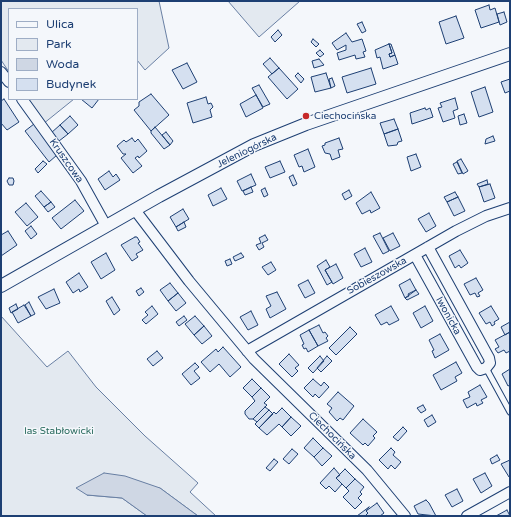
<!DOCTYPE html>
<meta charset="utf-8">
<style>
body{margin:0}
#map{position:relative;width:511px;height:517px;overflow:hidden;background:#f4f7fb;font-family:"Varela Round",sans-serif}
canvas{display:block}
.frame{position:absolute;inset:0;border:2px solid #1d3f73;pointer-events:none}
.legend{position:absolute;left:8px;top:8px;width:130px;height:92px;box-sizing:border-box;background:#f4f7fb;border:1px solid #9eadc5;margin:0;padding:5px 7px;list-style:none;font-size:12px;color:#1d3f73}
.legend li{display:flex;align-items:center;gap:8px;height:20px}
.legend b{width:20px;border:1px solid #9eadc5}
</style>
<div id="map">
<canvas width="511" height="517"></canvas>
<div class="frame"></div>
<ul class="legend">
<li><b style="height:5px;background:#f4f7fb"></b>Ulica</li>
<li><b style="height:11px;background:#e3e9f0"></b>Park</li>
<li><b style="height:11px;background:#cfd7e4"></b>Woda</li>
<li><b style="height:11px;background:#d5e0f0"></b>Budynek</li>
</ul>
</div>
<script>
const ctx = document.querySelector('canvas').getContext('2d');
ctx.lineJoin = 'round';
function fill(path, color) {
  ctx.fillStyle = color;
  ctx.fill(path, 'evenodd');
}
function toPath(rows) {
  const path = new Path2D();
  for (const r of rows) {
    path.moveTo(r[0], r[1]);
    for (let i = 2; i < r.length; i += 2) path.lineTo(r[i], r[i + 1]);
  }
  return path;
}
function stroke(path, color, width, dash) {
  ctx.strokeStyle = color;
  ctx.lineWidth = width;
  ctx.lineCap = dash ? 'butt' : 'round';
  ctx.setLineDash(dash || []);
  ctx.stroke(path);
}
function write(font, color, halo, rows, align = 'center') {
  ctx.font = font + ' "Varela Round",sans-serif';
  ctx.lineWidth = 3;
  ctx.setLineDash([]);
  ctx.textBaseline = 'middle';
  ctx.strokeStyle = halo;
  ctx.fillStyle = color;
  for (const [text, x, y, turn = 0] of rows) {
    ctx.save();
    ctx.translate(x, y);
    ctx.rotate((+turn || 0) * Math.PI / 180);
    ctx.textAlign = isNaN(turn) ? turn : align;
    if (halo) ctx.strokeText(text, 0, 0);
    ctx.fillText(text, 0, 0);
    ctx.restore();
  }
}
const green = toPath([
 [1,1,159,1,169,48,145,70,137,60,137,9,9,9,9,72,1,60,1,1],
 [228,1,300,1,259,37,228,1],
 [27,99,74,99,43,124,27,99],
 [1,316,47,367,68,351,96,387,145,436,198,483,190,492,216,516,198,516,160,488,87,495,122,498,147,516,1,516,1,316]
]);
const water = toPath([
 [104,473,125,476,160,488,198,516,147,516,122,498,87,495,76,488,104,473]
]);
const building = toPath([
 [489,5,490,10,495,8,499,22,481,28,475,10,489,5],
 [504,12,507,22,500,25,497,14,504,12],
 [456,16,464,38,446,44,439,22,456,16],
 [362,22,366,31,362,33,357,24,362,22],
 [278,30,282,35,275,42,271,37,278,30],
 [346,33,352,42,362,39,366,51,363,52,365,57,356,59,355,55,339,60,337,53,346,50,346,45,337,50,332,43,346,33],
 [313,39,319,44,316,47,311,42,313,39],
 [389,44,391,44,395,55,390,57,389,54,392,53,389,44],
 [389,44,392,53,389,54,390,57,395,55,398,64,383,69,380,57,377,58,375,50,389,44],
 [320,50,324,54,320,57,316,53,320,50],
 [270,58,279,68,272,74,263,64,270,58],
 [319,59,324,65,314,68,312,61,319,59],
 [187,63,197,82,183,89,172,70,187,63],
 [279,68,298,89,287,99,268,77,279,68],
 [371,68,376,84,347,93,342,77,371,68],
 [298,73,304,79,301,83,295,76,298,73],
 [326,73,331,88,315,92,311,77,326,73],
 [332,78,335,86,331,88,329,79,332,78],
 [510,79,510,91,505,93,501,82,510,79],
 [259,85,270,104,263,107,252,88,259,85],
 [485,87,493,112,479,117,471,92,485,87],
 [151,94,169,115,151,131,134,110,139,106,139,102,151,94],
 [256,95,263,108,246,117,240,104,256,95],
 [206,97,208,104,211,103,213,107,210,110,212,117,193,123,187,103,206,97],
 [455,98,458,109,453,111,455,118,443,122,438,108,442,107,440,103,455,98],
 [4,99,19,122,7,130,1,123,1,101,4,99],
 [81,99,99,99,92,108,81,99],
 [425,108,426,110,430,108,433,117,412,124,410,113,425,108],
 [464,114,467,123,460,125,458,116,464,114],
 [70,116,78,125,68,134,60,125,70,116],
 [394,119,398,129,384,134,380,123,394,119],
 [34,124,57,155,49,162,25,131,34,124],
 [60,125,68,134,59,141,51,133,60,125],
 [155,127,170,145,164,149,151,133,151,131,155,127],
 [398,129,402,141,398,142,397,145,388,146,384,134,398,129],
 [166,132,173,141,170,145,162,135,166,132],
 [493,136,495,141,485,144,486,139,493,136],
 [132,138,135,142,138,139,147,151,139,158,138,156,135,158,142,166,133,173,121,158,126,154,123,154,117,146,124,140,126,142,132,138],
 [339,138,343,149,338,150,340,157,332,160,330,154,325,153,322,146,325,145,325,143,339,138],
 [308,149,315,167,304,172,302,166,299,167,294,155,308,149],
 [416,154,421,167,411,171,407,157,416,154],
 [461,159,468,171,463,174,457,161,461,159],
 [43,161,47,164,38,173,35,169,43,161],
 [280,161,285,172,270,178,265,167,280,161],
 [457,162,462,173,458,174,453,164,457,162],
 [109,171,113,177,116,174,120,180,105,190,98,179,109,171],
 [251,174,256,185,242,191,237,181,251,174],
 [293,175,297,184,293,186,289,177,293,175],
 [9,178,13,178,14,181,13,185,9,185,7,181,9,178],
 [487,180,488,184,479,187,477,184,487,180],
 [490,184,495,198,484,202,479,187,490,184],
 [251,187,253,192,245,195,243,191,251,187],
 [221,188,227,199,213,206,208,195,221,188],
 [265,188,268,195,264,197,261,190,265,188],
 [349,190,352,196,345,200,342,194,349,190],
 [41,191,51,202,44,207,35,196,41,191],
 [371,192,380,208,371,213,370,210,362,214,356,203,371,192],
 [455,192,458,197,447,202,444,197,455,192],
 [458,197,465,211,454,216,447,202,458,197],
 [75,200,84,211,61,229,52,218,75,200],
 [51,202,55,207,48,212,44,207,51,202],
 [26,203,38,217,27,226,15,212,26,203],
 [183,209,189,219,176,227,170,217,183,209],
 [429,213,436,226,426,232,418,219,429,213],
 [184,222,186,227,178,231,176,227,184,222],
 [31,226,37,234,31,239,25,231,31,226],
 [8,231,17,245,1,256,1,235,8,231],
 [380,233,389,251,383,254,373,236,380,233],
 [393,233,400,246,390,251,383,238,393,233],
 [265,235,268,240,262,243,264,247,259,250,256,245,261,243,259,238,265,235],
 [135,237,137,237,140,242,138,243,143,250,136,254,138,257,132,261,121,245,135,237],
 [365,248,372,262,361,267,354,254,365,248],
 [460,250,468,263,461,268,459,265,455,268,449,256,460,250],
 [106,253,115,270,101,279,91,262,106,253],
 [241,253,244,257,235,261,233,257,241,253],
 [230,259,232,264,227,266,225,261,230,259],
 [326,260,330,267,325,270,332,282,327,285,317,266,326,260],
 [271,262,276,270,268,275,262,267,271,262],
 [336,264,343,278,333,284,325,270,336,264],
 [79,273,88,287,80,292,79,289,73,293,66,282,79,273],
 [476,278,483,290,478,293,480,296,477,297,475,293,470,295,464,284,476,278],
 [410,279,416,290,405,298,399,285,410,279],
 [308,280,315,293,305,298,298,285,308,280],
 [170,283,178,293,168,301,160,290,170,283],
 [141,288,144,292,139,296,136,291,141,288],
 [54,289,60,303,46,309,38,297,54,289],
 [416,290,419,294,407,300,405,298,409,296,408,294,416,290],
 [277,292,286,309,270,318,266,309,271,306,266,296,277,292],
 [178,293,186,303,176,311,168,301,178,293],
 [112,297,120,310,114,315,106,301,112,297],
 [29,302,35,314,31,316,25,305,29,302],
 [16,304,18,309,11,313,9,308,16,304],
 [24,305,31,316,18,323,12,312,24,305],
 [152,306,158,314,146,324,142,320,148,315,145,312,152,306],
 [391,306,399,320,389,325,387,322,381,325,375,315,391,306],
 [425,306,433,321,421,328,413,313,425,306],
 [491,306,499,319,494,322,495,324,492,326,490,322,486,324,479,313,491,306],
 [251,311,258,325,248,330,240,317,251,311],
 [184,316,187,320,179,326,176,322,184,316],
 [195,316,204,326,194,335,185,324,195,316],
 [510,322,510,332,505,335,501,327,510,322],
 [319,325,323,333,325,332,328,336,326,338,328,341,318,346,309,330,319,325],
 [204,326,212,336,202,344,194,335,204,326],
 [350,327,357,334,336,355,329,348,350,327],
 [309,330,318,346,308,352,306,348,304,349,302,345,304,344,300,335,309,330],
 [510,332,510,351,506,353,504,350,498,353,495,349,499,347,495,340,510,332],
 [440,334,449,350,435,358,432,351,434,350,429,340,440,334],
 [223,347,241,367,230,377,219,364,210,372,201,362,216,349,218,352,223,347],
 [157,351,163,358,153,366,147,359,157,351],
 [289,354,299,365,295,368,298,371,292,377,279,364,289,354],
 [320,356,324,361,313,373,308,368,320,356],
 [327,356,332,361,321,372,317,368,327,356],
 [456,362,462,373,455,377,457,381,441,390,433,375,456,362],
 [195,363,199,367,194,371,200,378,191,385,182,374,195,363],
 [510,369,510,385,508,386,502,374,510,369],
 [252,379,261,388,252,397,243,388,252,379],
 [313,379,321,386,324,382,329,387,319,398,315,394,313,397,304,388,313,379],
 [480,385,487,397,481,400,483,403,477,406,476,403,467,408,463,400,470,397,468,392,480,385],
 [261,388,270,397,264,403,267,405,253,419,249,419,245,414,245,411,255,401,252,397,261,388],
 [338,392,354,406,343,420,340,418,337,421,329,412,332,408,327,404,338,392],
 [423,405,426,410,421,413,417,408,423,405],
 [265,407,269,410,257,422,253,419,265,407],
 [282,408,291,417,282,427,279,424,267,435,259,428,274,412,276,414,282,408],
 [269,410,273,414,259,428,255,424,269,410],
 [432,415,436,422,428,427,424,420,432,415],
 [291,417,301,426,291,436,282,427,291,417],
 [363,419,377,432,373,436,375,438,368,446,365,443,363,445,350,433,363,419],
 [403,427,407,431,398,441,393,437,403,427],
 [313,438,323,448,314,457,304,448,313,438],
 [323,448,332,456,322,466,314,457,323,448],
 [391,448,395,452,393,455,401,462,395,469,391,465,388,469,379,460,391,448],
 [292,449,298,454,289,464,283,459,292,449],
 [497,455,500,460,492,464,490,459,497,455],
 [274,459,278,462,270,471,266,468,274,459],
 [510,460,510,476,509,477,501,464,510,460],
 [334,468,340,475,336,478,342,484,335,492,329,486,326,489,320,483,334,468],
 [345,469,355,479,346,488,336,478,345,469],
 [485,473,492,486,481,493,473,479,485,473],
 [355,479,364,487,360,492,362,494,358,498,362,502,355,509,343,497,349,491,346,488,355,479],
 [457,489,463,501,452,507,445,495,457,489],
 [426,500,429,503,436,516,418,514,414,506,426,500],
 [377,503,384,513,380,516,365,516,368,513,366,511,377,503],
 [369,507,366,511,368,513,365,516,357,516,369,507],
 [507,510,510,516,496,516,507,510]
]);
const service = toPath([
 [486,368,510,412]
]);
const minor = toPath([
 [1,72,9,82],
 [22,99,81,181,106,226],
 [135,210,189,281,254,359,367,470,405,516],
 [415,255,477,367,480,370,486,368,490,363,489,358,428,247],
 [247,351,456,231,486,216,510,208],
 [467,516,510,492]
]);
const tertiary = toPath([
 [1,286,159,196,254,145,306,124,510,54]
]);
const markers = [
 [306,116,4,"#c62828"]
];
const poiNames = [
 ["Ciechocińska",314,116]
];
const streetNames = [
 ["Jeleniogórska",247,151,-26],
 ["Kruszcowa",66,161,55],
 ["Sobieszowska",377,276,-29],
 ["Iwonicka",448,316,61],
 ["Ciechocińska",332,436,45]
];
const parkNames = [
 ["las Stabłowicki",59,431]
];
fill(green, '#e3e9f0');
stroke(green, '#687fa3', 1);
fill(water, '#cfd7e4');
stroke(water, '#687fa3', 1);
fill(building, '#d5e0f0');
stroke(building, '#1d3f73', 1);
stroke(service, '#1d3f73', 7);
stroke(minor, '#1d3f73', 12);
stroke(tertiary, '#1d3f73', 14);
stroke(service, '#f4f7fb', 5);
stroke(minor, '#f4f7fb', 10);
stroke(tertiary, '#f4f7fb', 12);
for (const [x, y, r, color] of markers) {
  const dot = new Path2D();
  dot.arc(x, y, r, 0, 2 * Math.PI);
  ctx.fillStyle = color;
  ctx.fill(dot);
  stroke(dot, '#f4f7fb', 1.5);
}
write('10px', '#1d3f73', '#f4f7fb', poiNames, 'left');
write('10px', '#1d3f73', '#f4f7fb', streetNames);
write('10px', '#2c6c60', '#f4f7fb', parkNames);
</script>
